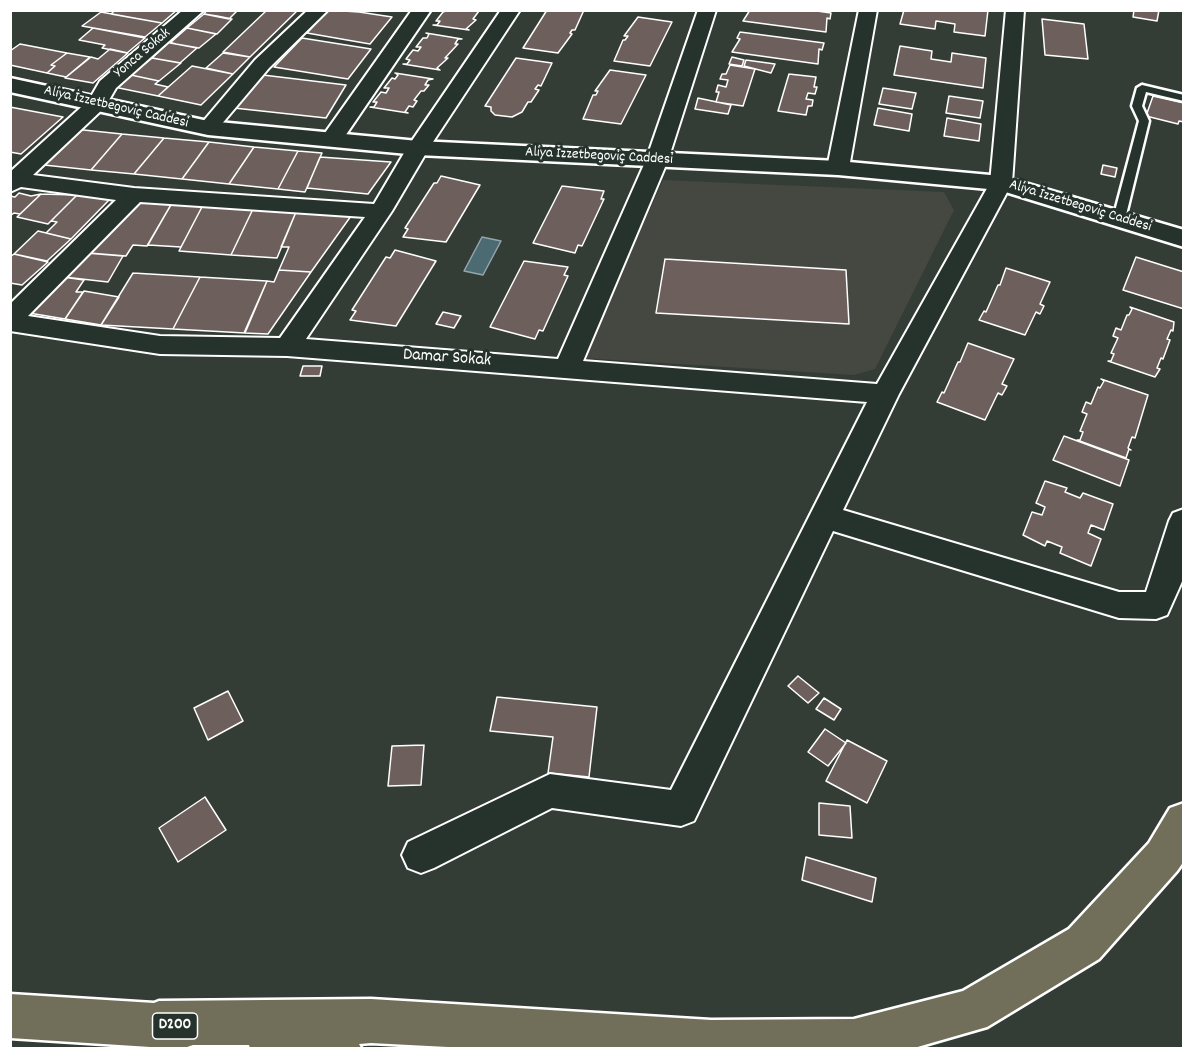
<!DOCTYPE html>
<meta charset="utf-8">
<style>
body{margin:0}
#map{position:relative;width:1194px;height:1059px;overflow:hidden;background:#343c36;font-family:Dekko,sans-serif}
canvas{display:block}
.frame{position:absolute;inset:0;border:12px solid #fff;pointer-events:none}
</style>
<div id="map">
<canvas width="1194" height="1059"></canvas>
<div class="frame"></div>
</div>
<script>
const ctx = document.querySelector('canvas').getContext('2d');
ctx.lineJoin = 'round';
function fill(path, color) {
  ctx.fillStyle = color;
  ctx.fill(path, 'evenodd');
}
function toPath(rows) {
  const path = new Path2D();
  for (const r of rows) {
    path.moveTo(r[0], r[1]);
    for (let i = 2; i < r.length; i += 2) path.lineTo(r[i], r[i + 1]);
  }
  return path;
}
function stroke(path, color, width, dash) {
  ctx.strokeStyle = color;
  ctx.lineWidth = width;
  ctx.lineCap = dash ? 'butt' : 'round';
  ctx.setLineDash(dash || []);
  ctx.stroke(path);
}
function write(font, color, halo, rows, align = 'center') {
  ctx.font = font + ' Dekko,sans-serif';
  ctx.lineWidth = 6;
  ctx.setLineDash([]);
  ctx.textBaseline = 'middle';
  ctx.strokeStyle = halo;
  ctx.fillStyle = color;
  for (const [text, x, y, turn = 0] of rows) {
    ctx.save();
    ctx.translate(x, y);
    ctx.rotate((+turn || 0) * Math.PI / 180);
    ctx.textAlign = isNaN(turn) ? turn : align;
    if (halo) ctx.strokeText(text, 0, 0);
    ctx.fillText(text, 0, 0);
    ctx.restore();
  }
}
const built = toPath([
 [663,180,944,192,954,210,875,369,854,375,583,358]
]);
const water = toPath([
 [482,237,501,241,483,275,464,271,482,237]
]);
const building = toPath([
 [115,10,177,10,162,23,111,14,115,10],
 [207,10,238,10,229,19,204,14,207,10],
 [267,10,298,10,250,57,223,52,267,10],
 [328,10,359,12,392,17,370,44,307,33,328,10],
 [449,10,483,10,479,11,473,19,476,20,466,29,469,30,433,25,437,25,440,21,436,21,443,12,449,10],
 [547,10,584,10,575,30,572,30,570,33,572,34,558,53,523,48,547,10],
 [750,10,810,10,831,13,830,19,827,18,826,32,743,21,750,10],
 [904,10,988,10,985,36,954,32,955,24,936,21,935,29,900,24,904,10],
 [1134,10,1159,10,1157,21,1133,17,1134,10],
 [101,12,134,18,162,23,145,37,82,26,101,12],
 [204,14,217,16,232,19,217,34,187,28,204,14],
 [638,17,672,22,650,66,614,61,623,40,625,40,628,36,624,36,638,17],
 [1042,19,1084,24,1088,59,1045,55,1042,19],
 [93,28,145,38,127,53,102,48,105,45,79,40,93,28],
 [187,28,216,34,199,48,170,43,187,28],
 [740,32,824,43,822,50,819,49,818,64,732,52,740,39,737,38,740,32],
 [426,33,462,39,458,39,455,44,458,44,445,58,448,58,437,68,440,70,403,64,407,64,410,60,406,59,413,50,418,51,421,47,416,47,423,38,427,38,429,34,426,33],
 [302,38,371,49,348,79,274,67,302,38],
 [169,42,176,44,197,48,180,63,152,58,169,42],
 [20,44,67,53,51,65,55,66,47,73,10,65,10,51,20,44],
 [900,46,932,51,931,59,951,62,952,53,986,58,983,88,894,75,900,46],
 [110,49,128,53,93,83,65,78,91,57,98,59,110,49],
 [67,53,90,57,66,77,47,73,55,66,51,65,67,53],
 [223,53,250,57,233,74,206,68,223,53],
 [732,57,744,60,742,66,729,64,732,57],
 [152,58,181,63,159,81,131,75,152,58],
 [516,58,552,63,541,86,538,85,535,89,539,90,531,102,528,102,522,112,512,117,495,115,491,111,491,107,485,106,516,58],
 [746,60,775,64,771,73,744,66,746,60],
 [730,65,755,69,743,106,716,102,719,92,716,92,718,85,726,87,728,80,720,79,722,74,726,74,730,65],
 [192,66,233,74,201,105,158,96,192,66],
 [610,70,646,75,621,124,583,119,593,95,596,95,598,91,595,91,610,70],
 [395,73,433,79,428,80,425,85,429,85,424,91,421,91,414,100,417,101,413,107,409,106,405,112,408,113,370,107,374,107,377,102,373,102,381,92,386,93,389,88,384,88,392,78,395,79,398,75,395,73],
 [789,74,816,77,814,87,817,87,815,94,808,93,806,99,813,100,812,106,808,106,806,115,778,111,789,74],
 [131,75,159,81,155,84,168,87,158,96,119,88,118,86,131,75],
 [263,75,346,85,326,118,234,108,263,75],
 [883,88,916,93,912,109,879,104,883,88],
 [949,96,983,101,980,118,946,113,949,96],
 [1153,96,1184,103,1184,122,1179,121,1178,124,1146,116,1153,96],
 [698,98,731,105,728,114,695,109,698,98],
 [10,107,63,117,21,154,10,152,10,107],
 [878,108,912,114,909,131,874,125,878,108],
 [947,118,981,124,979,141,944,136,947,118],
 [74,129,122,134,91,170,44,165,74,129],
 [122,134,164,138,134,174,91,170,122,134],
 [164,138,209,142,182,179,134,174,164,138],
 [209,142,254,147,229,184,182,179,209,142],
 [254,147,298,151,278,189,229,184,254,147],
 [298,151,322,153,305,192,278,189,298,151],
 [320,157,391,162,368,194,307,188,320,157],
 [1103,165,1117,168,1115,177,1101,174,1103,165],
 [441,176,480,185,446,242,403,237,408,229,405,228,434,183,437,183,441,176],
 [562,186,604,191,601,199,604,199,582,246,578,245,575,253,533,243,562,186],
 [19,193,31,196,41,194,20,214,14,213,10,216,10,196,15,197,19,193],
 [41,194,77,195,48,224,17,217,41,194],
 [77,195,111,198,71,239,46,233,57,222,51,221,77,195],
 [136,200,172,203,147,246,133,245,126,256,89,253,136,200],
 [172,203,203,205,181,247,148,245,172,203],
 [203,205,253,209,231,255,179,251,203,205],
 [253,209,296,212,277,258,231,255,253,209],
 [296,212,351,216,311,272,279,270,289,247,281,247,296,212],
 [38,231,71,239,47,261,14,254,38,231],
 [395,250,436,261,396,326,350,320,356,311,352,310,386,257,390,258,395,250],
 [86,253,123,256,108,282,64,277,86,253],
 [14,254,48,262,22,285,10,283,10,257,14,254],
 [1136,257,1184,272,1184,309,1123,290,1136,257],
 [665,259,846,270,849,324,656,313,665,259],
 [524,261,568,267,564,275,568,276,543,331,539,330,535,339,490,327,524,261],
 [1006,268,1050,282,1040,304,1044,306,1040,314,1036,312,1025,335,979,320,984,311,986,312,998,285,1000,285,1006,268],
 [279,270,311,272,268,334,244,333,267,281,274,282,279,270],
 [133,273,200,277,173,329,101,325,133,273],
 [63,277,84,280,76,292,83,292,65,319,29,313,63,277],
 [200,277,267,281,245,333,173,329,200,277],
 [84,291,119,297,101,325,65,319,84,291],
 [1130,307,1174,322,1173,331,1171,330,1167,339,1170,340,1163,359,1161,358,1157,368,1160,369,1155,377,1108,361,1111,361,1114,354,1111,353,1118,338,1113,336,1116,328,1121,330,1127,315,1129,315,1132,309,1130,307],
 [443,312,461,316,454,328,436,324,443,312],
 [968,343,1014,359,1002,384,1007,386,1002,395,998,393,985,420,937,402,942,392,944,393,958,362,960,362,968,343],
 [303,366,322,366,320,376,300,376,303,366],
 [1101,379,1148,395,1135,438,1132,437,1128,448,1131,450,1129,449,1126,458,1077,440,1080,440,1083,432,1080,431,1087,414,1082,412,1086,402,1091,404,1098,387,1100,388,1104,381,1101,379],
 [1064,436,1129,460,1120,486,1053,460,1064,436],
 [1045,481,1067,488,1065,492,1080,498,1083,493,1113,504,1104,530,1091,525,1088,533,1101,539,1091,566,1060,553,1062,547,1047,541,1045,546,1023,535,1032,512,1042,515,1045,507,1036,503,1045,481],
 [798,676,819,693,808,703,788,686,798,676],
 [228,691,243,721,208,740,194,708,228,691],
 [497,697,597,707,589,777,548,773,553,737,490,731,497,697],
 [824,698,841,709,834,720,816,709,824,698],
 [825,729,846,743,828,766,808,752,825,729],
 [847,740,887,761,867,803,826,781,847,740],
 [424,745,421,785,388,786,392,746,424,745],
 [205,797,226,830,178,862,159,828,205,797],
 [819,803,850,806,852,838,819,835,819,803],
 [806,857,876,878,872,902,802,880,806,857]
]);
const service = toPath([
 [1142,85,1184,95,1184,101,1146,92,1142,106,1149,121,1125,219,1119,223,1113,219,1139,121,1132,106,1137,88,1142,85]
]);
const minor = toPath([
 [183,10,204,10,116,88,105,107,33,175,134,188,374,204,407,148,501,10,520,10,429,148,392,211,306,339,558,359,646,160,698,10,716,10,668,160,583,361,877,384,990,183,1006,10,1024,10,1012,183,899,394,843,510,1119,592,1146,592,1169,521,1173,513,1184,509,1184,577,1167,615,1156,619,1119,618,833,531,694,821,681,826,552,808,434,868,421,873,408,868,402,855,408,842,550,774,671,790,867,402,287,356,160,354,10,331,10,304,116,200,21,187,10,192,10,172,89,100,100,81,183,10],
 [140,202,365,217,280,338,160,336,28,316,140,202],
 [308,10,328,10,269,68,215,132,208,134,201,132,197,128,201,124,255,60,308,10],
 [412,10,431,10,339,145,331,146,323,145,320,140,412,10],
 [859,10,877,10,849,168,846,173,838,175,830,173,827,168,859,10]
]);
const tertiary = toPath([
 [10,78,208,121,418,141,838,161,1001,176,1184,230,1184,247,999,190,838,175,418,155,208,135,10,92,10,78]
]);
const trunk = toPath([
 [1184,803,1184,861,1177,871,1099,959,987,1027,914,1048,467,1048,371,1043,359,1044,361,1048,250,1048,249,1045,193,1045,184,1048,166,1048,10,1038,10,994,154,1003,159,1001,371,999,711,1020,854,1019,963,991,1069,929,1149,843,1170,808,1184,803]
]);
const farStreetnames = [
 ["Yonca Sokak",143,54,-40],
 ["Aliya İzzetbegoviç Caddesi",116,108,13],
 ["Aliya İzzetbegoviç Caddesi",599,157,3],
 ["Aliya İzzetbegoviç Caddesi",1080,207,17]
];
const shields = [
 [175,1026,45]
];
const shieldNames = [
 ["D200",175,1026]
];
const streetNames = [
 ["Damar Sokak",447,359,4]
];
fill(built, '#454741');
fill(water, '#4c6a72');
stroke(water, '#94a6aa', 1.5);
fill(building, '#6d605c');
stroke(building, '#fff', 1.5);
stroke(service, '#fff', 5);
stroke(minor, '#fff', 4);
stroke(tertiary, '#fff', 5);
stroke(trunk, '#fff', 5);
fill(service, '#26332d');
fill(minor, '#26332d');
fill(tertiary, '#26332d');
fill(trunk, '#716e59');
write('15px', '#fff', '#26332d', farStreetnames);
for (const [x, y, w] of shields) {
  const box = new Path2D();
  box.roundRect(x - w / 2, y - 13, w, 26, 4.5);
  ctx.fillStyle = '#26332d';
  ctx.fill(box);
  stroke(box, '#fff', 1.5);
}
write('bold 16px', '#fff', null, shieldNames);
write('18px', '#fff', '#26332d', streetNames);
</script>
